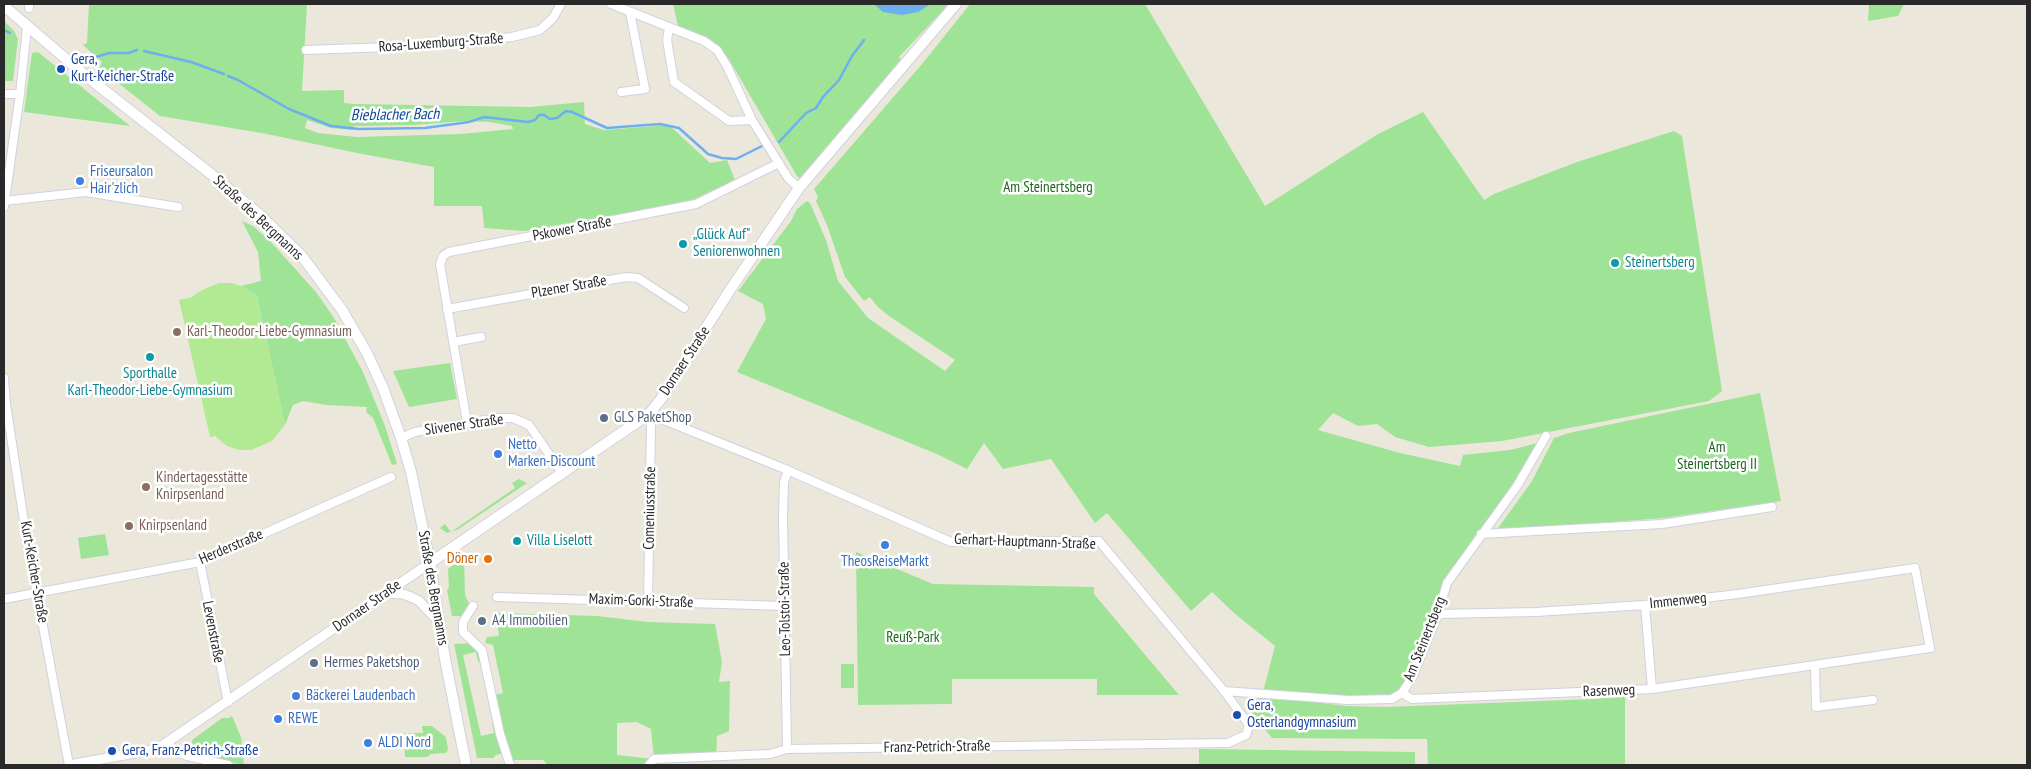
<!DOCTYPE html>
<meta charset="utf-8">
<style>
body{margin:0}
#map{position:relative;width:2031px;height:769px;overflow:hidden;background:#ebe8db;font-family:"PT Sans Narrow",sans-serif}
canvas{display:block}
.frame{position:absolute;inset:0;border:5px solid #292929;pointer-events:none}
</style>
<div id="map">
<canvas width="2031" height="769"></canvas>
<div class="frame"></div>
</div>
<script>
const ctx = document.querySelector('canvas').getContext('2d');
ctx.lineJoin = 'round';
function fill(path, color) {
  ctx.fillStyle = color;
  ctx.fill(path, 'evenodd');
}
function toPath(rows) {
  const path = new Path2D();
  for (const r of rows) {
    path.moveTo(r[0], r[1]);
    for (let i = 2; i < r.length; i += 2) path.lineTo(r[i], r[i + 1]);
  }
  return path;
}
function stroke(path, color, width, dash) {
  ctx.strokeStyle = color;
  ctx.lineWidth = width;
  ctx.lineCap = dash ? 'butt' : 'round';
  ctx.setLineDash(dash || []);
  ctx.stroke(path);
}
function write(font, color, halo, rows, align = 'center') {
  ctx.font = font + ' "PT Sans Narrow",sans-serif';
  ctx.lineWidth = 5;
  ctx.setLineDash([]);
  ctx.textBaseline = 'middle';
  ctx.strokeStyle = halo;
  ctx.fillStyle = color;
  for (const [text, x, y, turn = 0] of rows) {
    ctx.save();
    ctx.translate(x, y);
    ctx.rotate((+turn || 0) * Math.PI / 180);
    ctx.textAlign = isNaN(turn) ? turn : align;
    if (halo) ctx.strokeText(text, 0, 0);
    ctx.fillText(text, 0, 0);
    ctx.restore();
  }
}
const green = toPath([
 [89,4,307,4,302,91,344,90,344,103,356,104,530,107,584,102,585,124,604,130,669,125,710,163,727,160,735,180,690,201,665,206,524,231,484,228,482,206,434,206,434,167,357,153,267,134,160,116,99,68,102,62,83,45,87,43],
 [307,120,331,128,353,130,354,126,415,125,464,121,490,122,512,126,513,129,460,134,357,137,318,133,305,128],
 [673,4,949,4,899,57,901,59,801,180,797,176,727,56,700,35,678,26],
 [970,4,1145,4,1265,206,1378,134,1423,112,1484,200,1494,194,1577,162,1674,131,1682,136,1722,391,1709,401,1502,441,1429,447,1395,437,1377,424,1358,426,1333,413,1318,430,1400,453,1460,466,1463,455,1510,450,1538,443,1516,482,1461,557,1440,591,1427,630,1403,683,1395,693,1387,699,1263,692,1275,646,1234,613,1212,592,1191,611,1107,513,1095,523,1051,459,1003,469,984,443,967,469,939,455,737,372,766,319,763,304,738,291,791,221,797,209,807,201,810,203,826,240,838,281,868,318,945,371,955,360,889,316,878,307,870,297,864,301,845,277,827,225,816,201,818,197,814,189,922,64],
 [1869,4,1904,4,1898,16,1868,21],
 [4,21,14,31,18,39,13,81,4,81],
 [38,52,130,126,24,112,32,53],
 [242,221,253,226,271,242,316,292,334,318,363,372,385,426,397,464,392,465,373,418,366,412,367,407,327,405,303,401,293,405,285,425,257,296,241,286,261,281,258,252],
 [450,363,457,399,409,407,393,371],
 [1760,393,1781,501,1664,518,1496,531,1532,481,1554,438,1569,433],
 [519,479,527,483,457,530,450,532,447,533,440,528,445,524,451,532,515,488,512,483],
 [105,534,109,555,81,559,78,538],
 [856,552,933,584,1094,587,1094,594,1179,695,1097,695,1097,679,952,679,952,704,858,705],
 [464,556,465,595,470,606,465,616,452,616,447,590,449,588,448,569],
 [496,613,597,616,648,622,715,624,722,662,719,682,730,681,729,731,717,736,716,757,654,759,649,765,548,765,543,760,509,760,495,695,503,693,493,645,485,643,487,637,499,636],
 [637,722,651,729,654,759,617,755,617,723],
 [473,643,484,661,478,662,476,652,463,655,481,736,494,733,492,723,495,722,503,753,496,755,493,758,477,758,454,644],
 [841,664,854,664,854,688,841,688],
 [1262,696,1347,706,1386,707,1594,699,1625,696,1625,765,1428,765,1427,739,1272,738,1246,706],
 [232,716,241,737,244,765,201,756,193,750,192,740,222,718,229,718],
 [422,726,432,726,446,737,448,750,446,753,431,754,427,757,405,757,404,733,423,733],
 [1199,749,1415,752,1415,765,1199,765]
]);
const pitch = toPath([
 [219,283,231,283,241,286,257,296,285,425,272,441,251,450,239,450,227,446,215,436,210,437,179,300,192,297,200,291]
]);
const water = toPath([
 [874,4,931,4,918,12,902,15,883,12]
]);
const stream = toPath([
 [4,30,10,33],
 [144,51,191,62,224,74],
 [96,57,109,53,129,53,137,50],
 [228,76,238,80,289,109,331,126,359,129,425,128,469,122,484,117,528,122,535,120,539,115,544,115,550,119,557,118,566,111,572,112,607,128,660,124,679,128,708,154,722,158,736,159,762,146],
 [779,142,806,113,816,108,823,97,839,80,852,56,864,40]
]);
const minor = toPath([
 [611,4,704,41,717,50,727,66,752,120,788,178,799,188],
 [29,8,29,4],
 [669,28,667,40,674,82,729,121,752,120],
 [306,50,416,46,512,37,540,30,553,18,561,4],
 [621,92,645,89,630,12],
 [4,94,20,94],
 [4,201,86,192,178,207],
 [4,207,20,94,27,28],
 [447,309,626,277,638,278,684,308],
 [453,342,481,337],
 [4,378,6,404,27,541,69,765],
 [649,414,785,469,951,542,1099,541,1224,691,1249,725,1246,735,1228,743,787,749,770,754,654,759,649,765],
 [467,423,440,264,443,256,449,252,696,204,779,163],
 [401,438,415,432,497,418,513,418,529,425,562,473],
 [1481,534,1662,524,1772,507],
 [200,562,228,702],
 [497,597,785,606],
 [4,599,200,562,391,477],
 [648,602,651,425,649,414],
 [1645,605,1652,689],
 [473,606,463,622,463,632,482,650,500,734,510,765],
 [1815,665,1816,707,1873,700],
 [1224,691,1348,700,1392,699,1402,693,1412,678,1438,614,1447,583,1517,486,1546,436],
 [1402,693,1412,699,1652,689,1930,648,1915,568,1738,594,1645,605,1536,612,1438,614],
 [168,743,175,751,187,756,228,765],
 [787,749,783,516,784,482,788,471]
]);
const tertiary = toPath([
 [386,593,403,594,411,597,419,601,439,622],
 [69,765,157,749,430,563]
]);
const secondary = toPath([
 [4,6,86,76,211,174,259,214,301,255,342,310,367,353,383,388,401,438,411,472,430,563,445,659,466,765],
 [430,563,649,414,661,399,730,290,799,188,956,4]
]);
const markers = [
 [61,69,5,"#1a4fb4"],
 [80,181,5,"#3f7fe0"],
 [683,244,5,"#0f9aa8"],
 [1615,263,5,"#0f9aa8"],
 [177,332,5,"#8d6e63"],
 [150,357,5,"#0f9aa8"],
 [604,418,5,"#5c6f8a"],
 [498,454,5,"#3f7fe0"],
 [146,487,5,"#8d6e63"],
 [129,526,5,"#8d6e63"],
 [517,541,5,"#0f9aa8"],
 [885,545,5,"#3f7fe0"],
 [488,559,5,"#e8710a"],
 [482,621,5,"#5c6f8a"],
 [314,663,5,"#5c6f8a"],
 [296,696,5,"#3f7fe0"],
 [1237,715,5,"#1a4fb4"],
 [278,719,5,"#3f7fe0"],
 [368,743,5,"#3f7fe0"],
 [112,751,5,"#1a4fb4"]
];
const streetNames = [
 ["Rosa-Luxemburg-Straße",441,43,-4],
 ["Straße des Bergmanns",258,218,43],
 ["Pskower Straße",572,229,-11],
 ["Plzener Straße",569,287,-10],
 ["Dornaer Straße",685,361,-57],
 ["Slivener Straße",464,425,-8],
 ["Comeniusstraße",650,508,-89],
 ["Gerhart-Hauptmann-Straße",1025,542,2],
 ["Herderstraße",231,547,-23],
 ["Kurt-Keicher-Straße",34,572,80],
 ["Straße des Bergmanns",433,588,80],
 ["Maxim-Gorki-Straße",641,601,2],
 ["Immenweg",1678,601,-6],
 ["Dornaer Straße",367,606,-35],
 ["Leo-Tolstoi-Straße",785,609,-91],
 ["Levenstraße",213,632,79],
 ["Am Steinertsberg",1425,639,-68],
 ["Rasenweg",1609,691,-2],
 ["Franz-Petrich-Straße",937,747,-1]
];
const transitNames = [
 ["Gera,",71,60],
 ["Kurt-Keicher-Straße",71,77],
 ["Gera,",1247,706],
 ["Osterlandgymnasium",1247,723],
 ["Gera, Franz-Petrich-Straße",122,751]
];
const shopNames = [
 ["Friseursalon",90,172],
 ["Hair'zlich",90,189],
 ["Netto",508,445],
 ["Marken-Discount",508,462],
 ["TheosReiseMarkt",885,562,"center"],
 ["Bäckerei Laudenbach",306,696],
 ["REWE",288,719],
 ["ALDI Nord",378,743]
];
const parkNames = [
 ["Am Steinertsberg",1048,188],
 ["Am",1717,448],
 ["Steinertsberg II",1717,465],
 ["Reuß-Park",913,638]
];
const cultureNames = [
 ["„Glück Auf\"",693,235],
 ["Seniorenwohnen",693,252],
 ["Steinertsberg",1625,263],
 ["Sporthalle",150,374,"center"],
 ["Karl-Theodor-Liebe-Gymnasium",150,391,"center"],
 ["Villa Liselott",527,541]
];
const educationNames = [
 ["Karl-Theodor-Liebe-Gymnasium",187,332],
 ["Kindertagesstätte",156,478],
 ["Knirpsenland",156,495],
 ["Knirpsenland",139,526]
];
const serviceNames = [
 ["GLS PaketShop",614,418],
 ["A4 Immobilien",492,621],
 ["Hermes Paketshop",324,663]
];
const foodNames = [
 ["Döner",478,559]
];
const waterNames = [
 ["Bieblacher Bach",395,115,-1]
];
fill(green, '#9fe396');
fill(pitch, '#b1ea92');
fill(water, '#6dafef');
stroke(stream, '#6dafef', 2.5);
stroke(minor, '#d1d0e2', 10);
stroke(tertiary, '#d1d0e2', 11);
stroke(secondary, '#d1d0e2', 12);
stroke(minor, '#fff', 8);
stroke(tertiary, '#fff', 9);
stroke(secondary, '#fff', 10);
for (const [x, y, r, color] of markers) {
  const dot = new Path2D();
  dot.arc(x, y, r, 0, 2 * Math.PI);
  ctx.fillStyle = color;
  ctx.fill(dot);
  stroke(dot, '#fff', 2);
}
write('15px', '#292929', '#fff', streetNames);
write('15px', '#164399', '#fff', transitNames, 'left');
write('15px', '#366cbe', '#fff', shopNames, 'left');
write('15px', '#19661b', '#fff', parkNames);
write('15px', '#0d838f', '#fff', cultureNames, 'left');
write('15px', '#785e54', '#fff', educationNames, 'left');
write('15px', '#4e5e75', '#fff', serviceNames, 'left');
write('15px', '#c56008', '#fff', foodNames, 'right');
write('italic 16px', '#0d4999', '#fff', waterNames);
</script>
